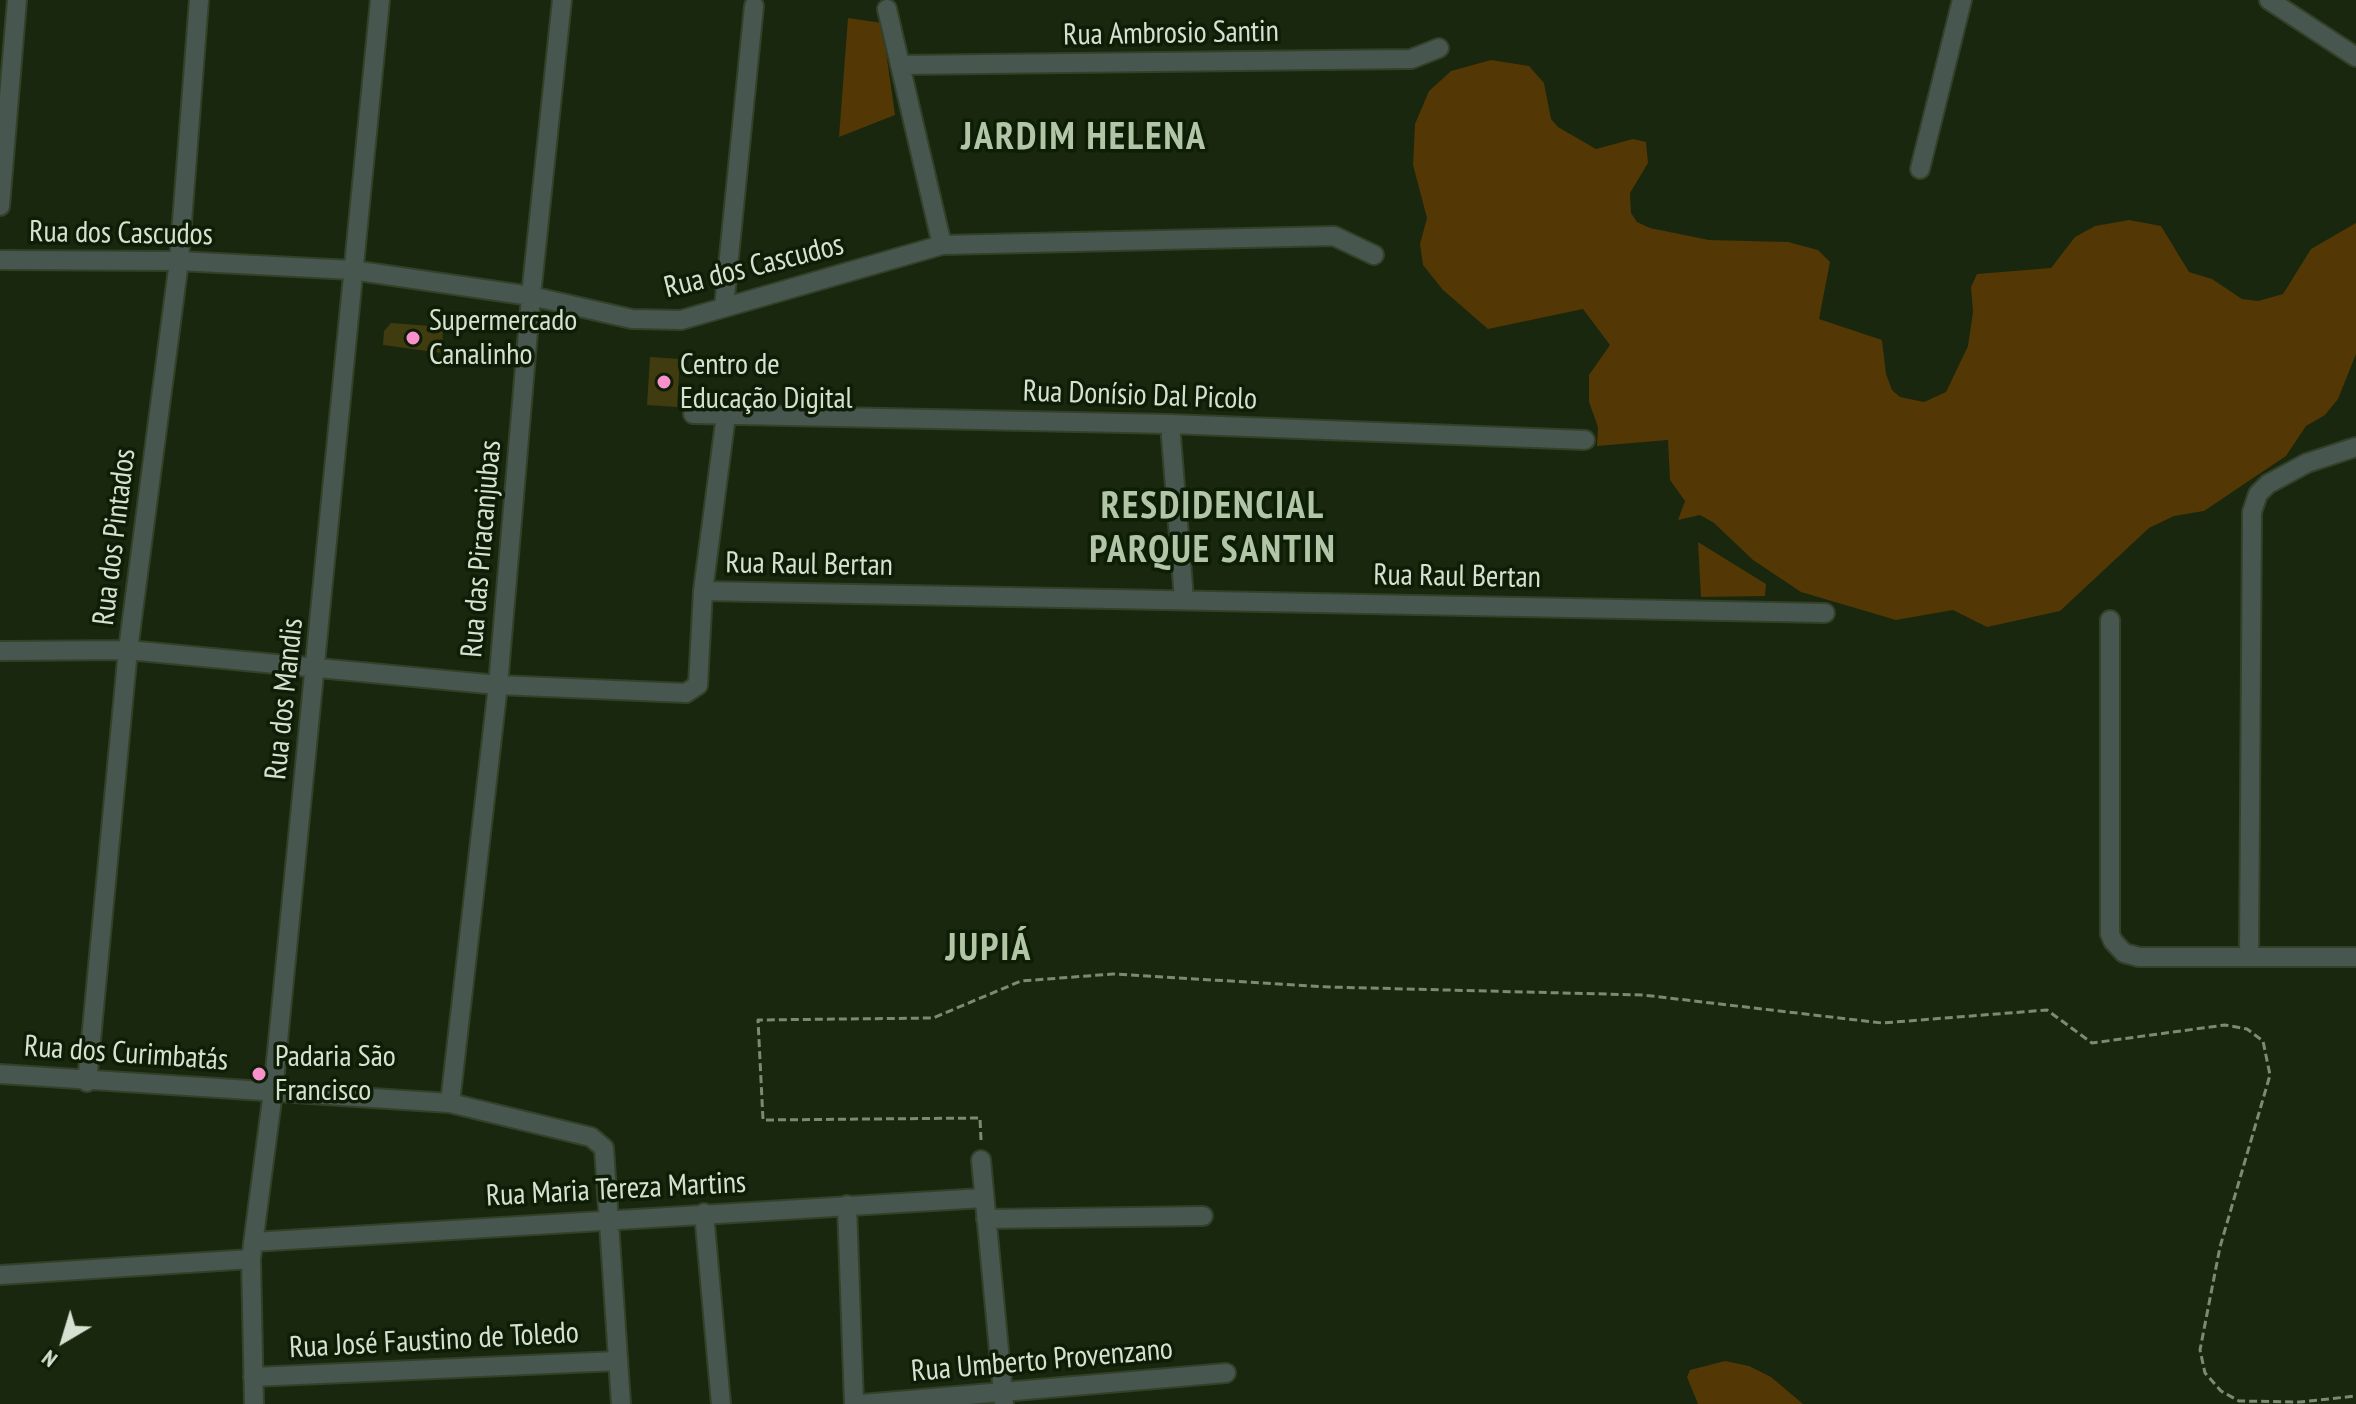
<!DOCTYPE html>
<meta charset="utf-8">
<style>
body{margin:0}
#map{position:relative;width:2356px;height:1404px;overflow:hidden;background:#18270e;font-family:"PT Sans Narrow",sans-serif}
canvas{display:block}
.north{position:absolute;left:24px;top:1300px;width:80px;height:80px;-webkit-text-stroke:6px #0e1d05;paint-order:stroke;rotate:218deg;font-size:22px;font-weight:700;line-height:32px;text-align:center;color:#d7e1d1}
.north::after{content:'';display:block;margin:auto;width:28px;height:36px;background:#d7e1d1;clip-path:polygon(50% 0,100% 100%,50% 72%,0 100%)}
</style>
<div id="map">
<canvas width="2356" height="1404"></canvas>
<div class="north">N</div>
</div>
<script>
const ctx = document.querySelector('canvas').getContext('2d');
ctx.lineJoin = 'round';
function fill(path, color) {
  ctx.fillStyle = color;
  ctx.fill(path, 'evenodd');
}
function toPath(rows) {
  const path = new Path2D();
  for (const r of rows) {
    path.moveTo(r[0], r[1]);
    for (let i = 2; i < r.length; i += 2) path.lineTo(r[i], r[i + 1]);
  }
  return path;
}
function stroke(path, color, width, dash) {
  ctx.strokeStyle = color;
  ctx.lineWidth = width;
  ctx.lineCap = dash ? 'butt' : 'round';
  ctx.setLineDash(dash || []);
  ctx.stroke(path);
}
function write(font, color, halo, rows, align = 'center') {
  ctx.font = font + ' "PT Sans Narrow",sans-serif';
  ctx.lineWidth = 7;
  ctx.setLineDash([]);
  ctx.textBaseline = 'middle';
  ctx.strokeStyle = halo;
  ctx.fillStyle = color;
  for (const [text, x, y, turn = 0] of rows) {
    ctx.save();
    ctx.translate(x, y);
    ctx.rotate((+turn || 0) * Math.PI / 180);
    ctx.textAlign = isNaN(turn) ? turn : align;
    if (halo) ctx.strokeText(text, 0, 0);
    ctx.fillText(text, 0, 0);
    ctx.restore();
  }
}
const green = toPath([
 [848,18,882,23,895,115,839,137],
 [1491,60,1529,66,1544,83,1551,119,1558,127,1596,149,1633,139,1646,142,1648,163,1630,193,1631,213,1637,222,1650,228,1709,240,1788,242,1818,250,1830,262,1819,319,1882,340,1886,374,1892,390,1900,397,1924,402,1946,392,1968,346,1973,312,1971,287,1977,274,2051,268,2075,237,2095,226,2129,220,2161,226,2189,272,2212,279,2242,299,2258,301,2283,294,2311,249,2356,223,2356,354,2338,399,2325,415,2306,426,2286,456,2204,511,2174,516,2149,528,2060,611,1987,627,1953,610,1896,620,1801,592,1753,560,1714,523,1700,515,1678,520,1685,501,1670,480,1668,440,1597,446,1598,427,1589,402,1589,375,1610,345,1583,309,1488,329,1443,290,1423,265,1420,244,1427,218,1413,165,1415,124,1429,91,1451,71],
 [1698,542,1766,584,1765,596,1701,597],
 [1725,1361,1749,1366,1771,1377,1803,1404,1698,1404,1687,1377,1690,1370]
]);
const building = toPath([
 [391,323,443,327,442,353,383,345,384,331],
 [650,357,680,359,677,407,647,405]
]);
const path = toPath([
 [981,1140,980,1118,763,1120,758,1020,933,1018,1021,981,1113,974,1329,987,1643,995,1882,1023,2047,1010,2092,1043,2225,1025,2247,1029,2263,1041,2270,1075,2220,1247,2200,1350,2205,1373,2221,1391,2239,1401,2300,1402,2356,1396]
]);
const street = toPath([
 [2269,0,2356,57],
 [887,9,942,245],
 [900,65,1411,59,1439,48],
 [1920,169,1962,0],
 [0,206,17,0],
 [0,260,179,261,352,270,531,296,632,319,681,320,942,245,1334,236,1374,255],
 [724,307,754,6],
 [693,414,1170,424,1585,440],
 [1170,424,1184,599],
 [703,591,1825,613],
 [2110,620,2110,934,2113,941,2124,953,2139,957,2356,957],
 [0,651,128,650,498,685,686,693,698,685,703,591,726,415],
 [2249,957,2252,512,2258,494,2268,484,2307,463,2356,447],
 [0,1074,450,1103,591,1137,604,1148,621,1404],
 [87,1082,128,650,179,261,199,0],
 [450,1103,498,685,531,296,562,0],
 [981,1160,1004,1404],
 [847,1205,854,1404],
 [704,1213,721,1404],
 [986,1219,1203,1216],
 [253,1242,983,1198],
 [0,1275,251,1259],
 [253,1377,618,1361],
 [254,1404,251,1259,273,1092,380,0],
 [862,1404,1226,1373]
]);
const markers = [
 [413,338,8,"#f890cb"],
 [664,382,8,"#f890cb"],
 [259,1074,8,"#f890cb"]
];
const streetNames = [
 ["Rua Ambrosio Santin",1171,34,-1],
 ["Rua dos Cascudos",121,234,1],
 ["Rua dos Cascudos",754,267,-14],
 ["Rua Donísio Dal Picolo",1140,396,2],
 ["Rua dos Pintados",115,537,-83],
 ["Rua das Piracanjubas",482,549,-85],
 ["Rua Raul Bertan",809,565,1],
 ["Rua Raul Bertan",1457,577,1],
 ["Rua dos Mandis",285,699,-84],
 ["Rua dos Curimbatás",126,1054,4],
 ["Rua Maria Tereza Martins",616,1190,-3],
 ["Rua José Faustino de Toledo",434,1341,-3],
 ["Rua Umberto Provenzano",1042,1361,-5]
];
const poiNames = [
 ["Supermercado",429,321],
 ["Canalinho",429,355],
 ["Centro de",680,365],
 ["Educação Digital",680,399],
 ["Padaria São",275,1057],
 ["Francisco",275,1091]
];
const districtNames = [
 ["JARDIM HELENA",1084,138],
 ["RESDIDENCIAL",1213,507],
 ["PARQUE SANTIN",1213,551],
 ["JUPIÁ",989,949]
];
fill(green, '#533704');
fill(building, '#403c10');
stroke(street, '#334129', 22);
stroke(path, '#7c8974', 3, [8, 4]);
stroke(street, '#47564f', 18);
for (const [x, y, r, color] of markers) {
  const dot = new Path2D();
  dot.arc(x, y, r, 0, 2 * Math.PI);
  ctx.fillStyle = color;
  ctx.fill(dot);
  stroke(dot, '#0e1d05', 3);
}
write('30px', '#d7e1d1', '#0e1d05', streetNames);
write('30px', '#d7e1d1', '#0e1d05', poiNames, 'left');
ctx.letterSpacing = '2px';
write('bold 38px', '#b2c6a7', '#0e1d05', districtNames);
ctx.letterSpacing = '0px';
</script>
